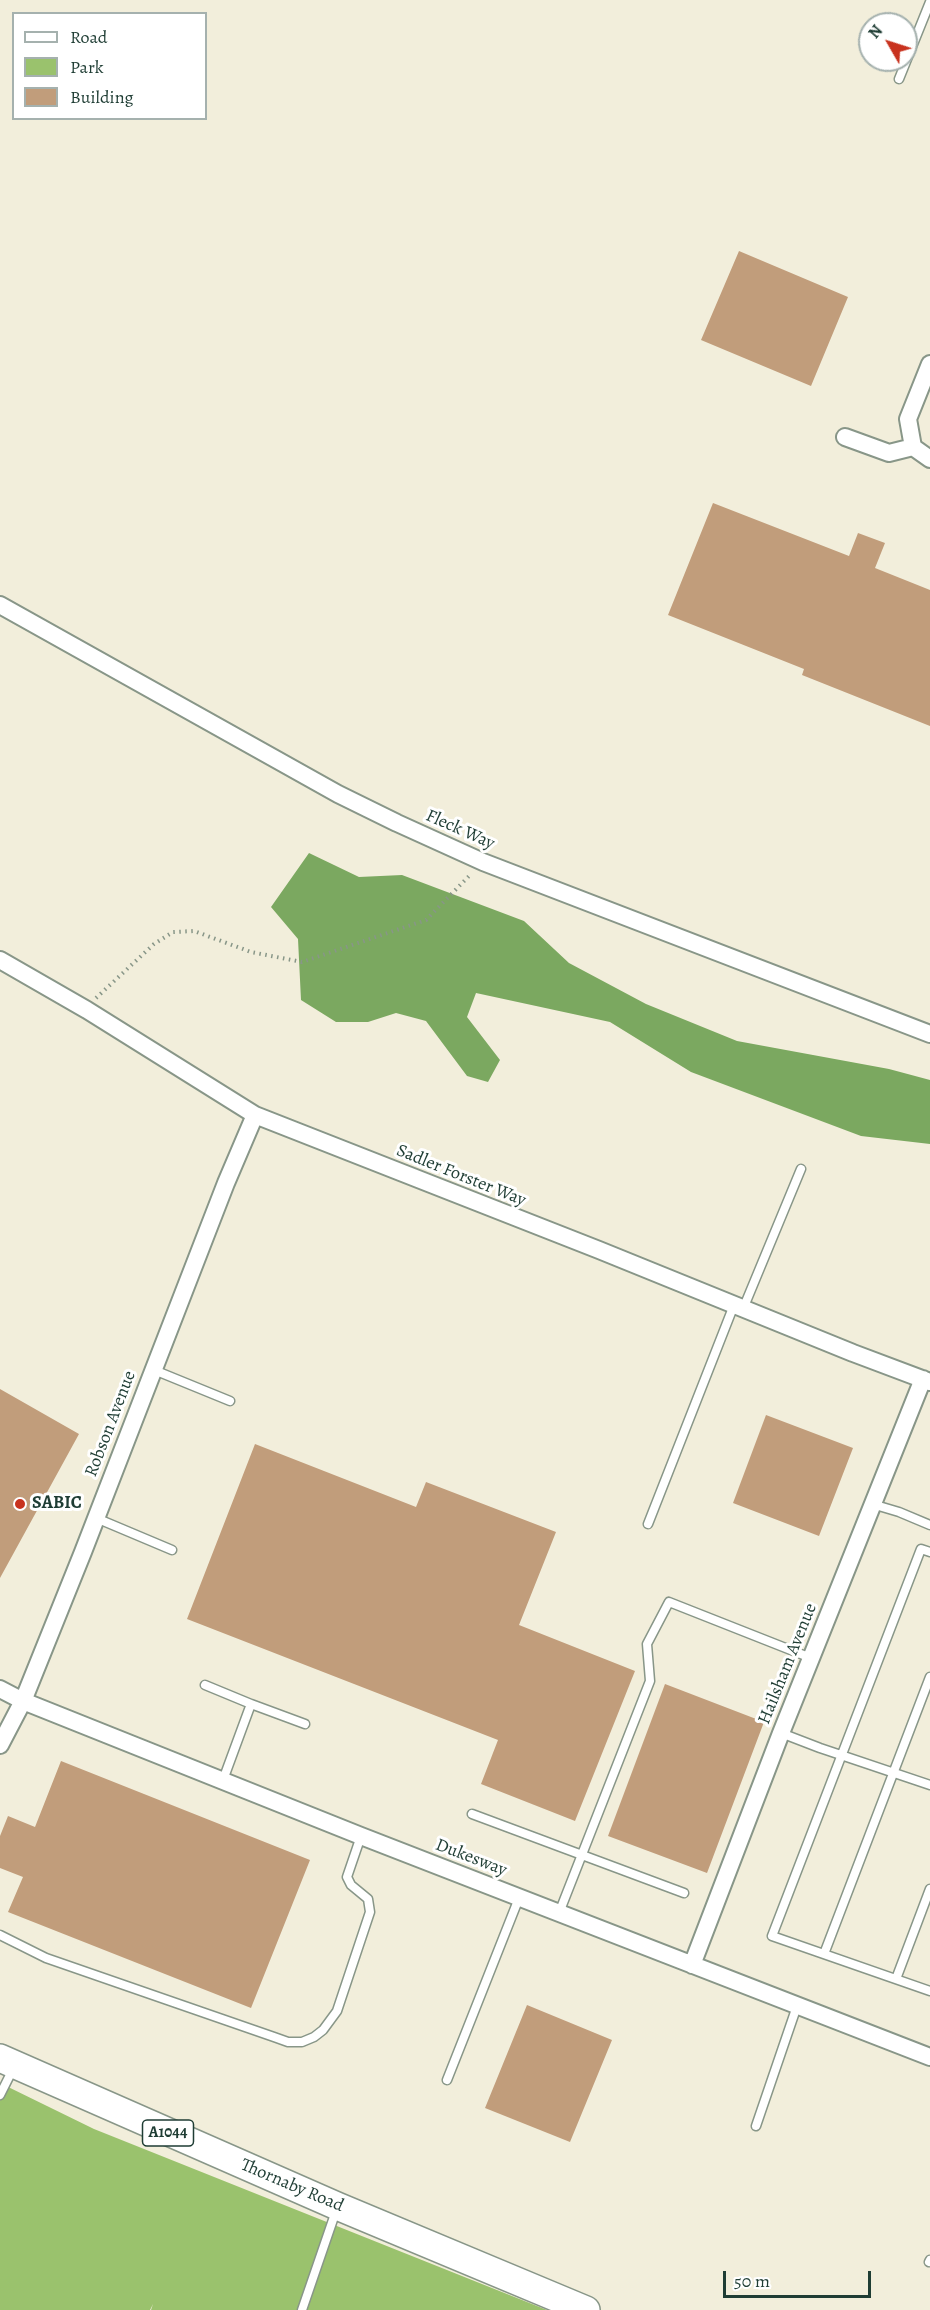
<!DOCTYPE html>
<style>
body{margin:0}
#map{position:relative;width:930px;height:2310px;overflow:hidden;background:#f2eedb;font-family:Alegreya,serif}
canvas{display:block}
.legend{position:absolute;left:12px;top:12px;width:195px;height:108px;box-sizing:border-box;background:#fff;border:2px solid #a5b1ae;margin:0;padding:8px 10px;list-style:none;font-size:18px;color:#1f3d34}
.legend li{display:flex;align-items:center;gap:12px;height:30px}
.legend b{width:30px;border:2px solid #a5b1ae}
.north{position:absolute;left:858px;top:12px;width:60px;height:60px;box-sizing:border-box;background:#fff;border:2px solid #a5b1ae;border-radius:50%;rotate:309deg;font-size:16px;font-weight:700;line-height:24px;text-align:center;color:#1f3d34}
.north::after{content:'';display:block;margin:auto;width:21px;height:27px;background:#c8321e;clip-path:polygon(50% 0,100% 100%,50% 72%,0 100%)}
.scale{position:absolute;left:723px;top:2271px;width:148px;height:27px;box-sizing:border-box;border:3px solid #1f3d34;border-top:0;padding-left:8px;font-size:18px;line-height:21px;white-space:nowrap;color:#1f3d34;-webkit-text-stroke:4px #fff;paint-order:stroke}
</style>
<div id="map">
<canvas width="930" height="2310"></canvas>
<ul class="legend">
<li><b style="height:8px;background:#fff"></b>Road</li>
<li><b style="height:16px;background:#9ac26d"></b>Park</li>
<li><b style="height:16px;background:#c19d7b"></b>Building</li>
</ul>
<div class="north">N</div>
<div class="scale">50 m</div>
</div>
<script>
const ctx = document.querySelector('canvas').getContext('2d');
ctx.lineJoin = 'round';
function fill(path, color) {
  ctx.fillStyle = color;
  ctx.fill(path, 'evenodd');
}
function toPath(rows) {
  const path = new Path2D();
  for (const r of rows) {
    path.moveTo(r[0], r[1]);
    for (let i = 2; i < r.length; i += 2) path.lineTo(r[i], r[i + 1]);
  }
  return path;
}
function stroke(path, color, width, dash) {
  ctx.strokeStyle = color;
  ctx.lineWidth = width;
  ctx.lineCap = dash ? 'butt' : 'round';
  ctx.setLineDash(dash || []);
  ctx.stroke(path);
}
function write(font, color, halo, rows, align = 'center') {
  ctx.font = font + ' Alegreya,serif';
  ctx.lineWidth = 6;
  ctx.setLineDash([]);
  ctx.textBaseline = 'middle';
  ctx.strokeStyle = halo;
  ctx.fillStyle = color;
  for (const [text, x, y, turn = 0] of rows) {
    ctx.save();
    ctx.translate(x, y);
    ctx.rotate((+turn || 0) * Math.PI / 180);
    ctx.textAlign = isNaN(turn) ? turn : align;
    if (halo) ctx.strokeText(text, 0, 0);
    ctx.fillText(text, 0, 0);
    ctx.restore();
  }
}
const green = toPath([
 [0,2083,94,2129,547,2310,151,2310,153,2304,150,2310,0,2310]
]);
const forest = toPath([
 [309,853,359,877,402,875,524,921,569,963,646,1004,737,1041,889,1069,930,1080,930,1144,861,1136,691,1072,610,1022,476,993,467,1017,500,1060,488,1082,467,1076,426,1021,396,1013,368,1022,336,1022,301,1000,298,939,271,907]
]);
const building = toPath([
 [739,251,848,297,811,386,701,340],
 [713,503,849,556,858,533,885,543,875,568,930,590,930,726,802,675,804,669,668,615],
 [0,1389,79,1434,0,1578],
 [766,1415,853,1448,819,1536,733,1503],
 [255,1444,416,1507,426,1482,556,1532,519,1625,635,1671,575,1821,481,1784,498,1740,187,1619],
 [665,1684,764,1722,707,1873,608,1836],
 [61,1761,310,1860,251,2008,8,1912,23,1877,0,1868,0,1836,8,1816,35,1827],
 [527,2005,612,2040,570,2142,485,2108]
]);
const path = toPath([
 [96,998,154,944,173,932,194,931,251,952,302,962,426,920,471,874]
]);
const lane = toPath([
 [899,79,930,2],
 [743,1309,801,1169],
 [154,1370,230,1401],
 [872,1504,899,1512,930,1525],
 [96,1518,172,1550],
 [648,1524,734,1305],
 [930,1552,921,1549,772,1936,930,1991],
 [205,1685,251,1704],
 [781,1733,820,1748,930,1785],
 [223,1780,251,1704,305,1724],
 [472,1814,684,1893],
 [559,1913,650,1681,647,1644,669,1602,811,1658],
 [0,1935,46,1958,274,2037,288,2042,302,2042,314,2037,323,2030,337,2011,370,1912,368,1899,351,1885,347,1877,361,1836],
 [824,1954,930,1677],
 [896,1979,930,1889],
 [447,2080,519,1898],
 [0,2095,13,2069],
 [756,2126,797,2006],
 [929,2262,930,2260],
 [302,2310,337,2208]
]);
const street = toPath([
 [930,364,908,419,913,447,930,459],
 [845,437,889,453,913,447],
 [0,605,338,794,397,823,483,862,930,1034],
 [0,960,87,1010,255,1115,599,1250,853,1353,930,1382],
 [0,1689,23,1701,361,1836,930,2057],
 [0,1745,23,1701,83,1552,226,1183,255,1115],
 [692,1965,781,1733,923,1379]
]);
const primary = toPath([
 [0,2058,337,2206,586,2310]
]);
const markers = [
 [20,1504,6,"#c8321e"]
];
const shields = [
 [168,2133,51]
];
const shieldNames = [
 ["A1044",168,2133]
];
const streetNames = [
 ["Fleck Way",460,830,24],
 ["Sadler Forster Way",461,1176,22],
 ["Robson Avenue",111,1424,-69],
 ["Hailsham Avenue",788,1664,-68],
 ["Dukesway",471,1858,21],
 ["Thornaby Road",292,2186,23]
];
const poiNames = [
 ["SABIC",32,1504]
];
fill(green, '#9ac26d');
fill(forest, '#7ba860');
fill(building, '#c19d7b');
stroke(lane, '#889688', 11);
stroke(street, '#889688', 20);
stroke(primary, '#889688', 30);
stroke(path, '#889688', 4, [1.5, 4.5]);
stroke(lane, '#fff', 8);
stroke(street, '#fff', 16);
stroke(primary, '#fff', 27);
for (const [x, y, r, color] of markers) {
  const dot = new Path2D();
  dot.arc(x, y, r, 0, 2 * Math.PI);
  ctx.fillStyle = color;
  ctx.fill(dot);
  stroke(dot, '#fff', 2);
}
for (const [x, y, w] of shields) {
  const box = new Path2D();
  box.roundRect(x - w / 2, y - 13, w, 26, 4.5);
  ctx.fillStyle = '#fff';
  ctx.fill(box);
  stroke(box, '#1f3d34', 1.5);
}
write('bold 16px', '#1f3d34', null, shieldNames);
write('18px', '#1f3d34', '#fff', streetNames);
write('bold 18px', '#1f3d34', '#fff', poiNames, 'left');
</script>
